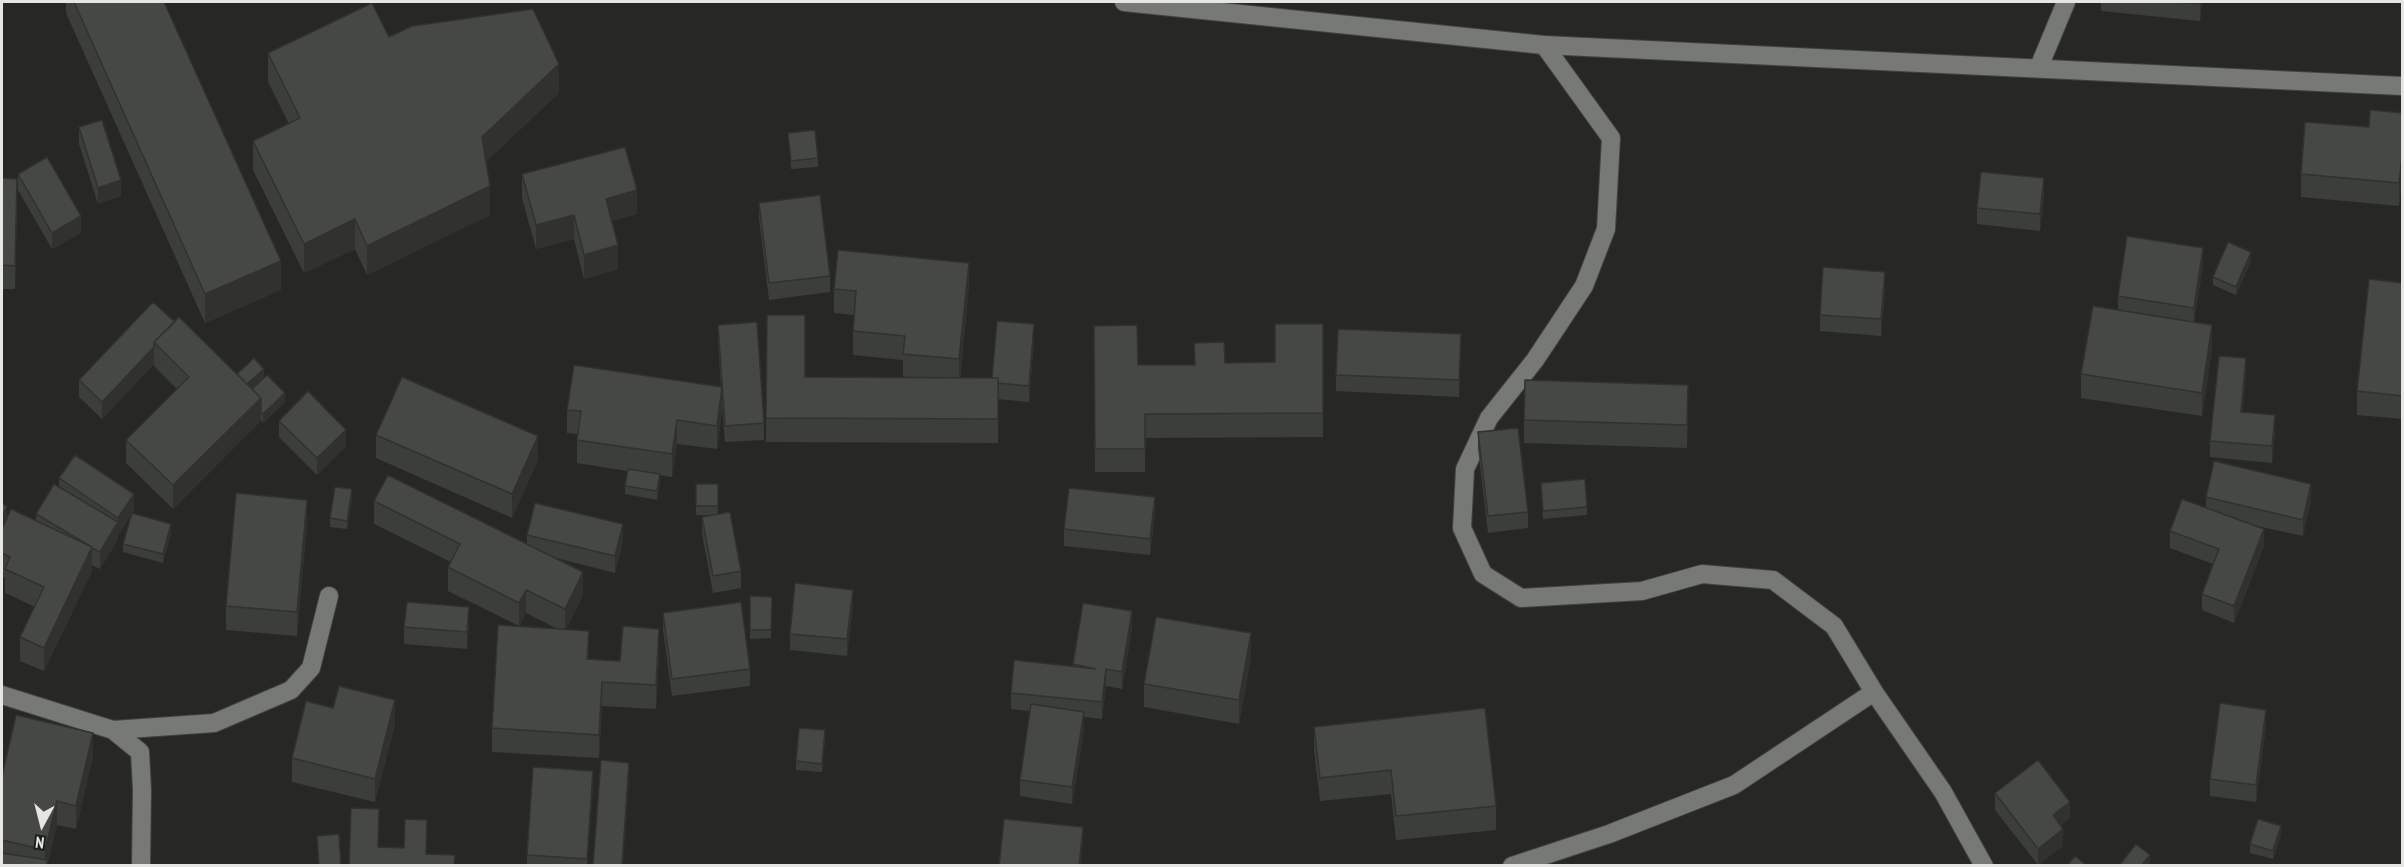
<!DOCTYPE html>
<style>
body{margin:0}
#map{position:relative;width:2404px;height:867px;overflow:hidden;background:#272825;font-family:"PT Sans Narrow",sans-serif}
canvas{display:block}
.frame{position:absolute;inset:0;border:3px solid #e6e7e5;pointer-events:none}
.north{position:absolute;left:12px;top:795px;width:60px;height:60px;-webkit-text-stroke:4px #1d1f1c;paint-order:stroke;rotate:187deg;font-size:16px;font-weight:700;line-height:24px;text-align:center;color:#e6e7e5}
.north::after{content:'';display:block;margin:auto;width:21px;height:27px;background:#e6e7e5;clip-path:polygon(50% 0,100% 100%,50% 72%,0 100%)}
</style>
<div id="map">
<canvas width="2404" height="867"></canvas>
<div class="frame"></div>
<div class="north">N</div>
</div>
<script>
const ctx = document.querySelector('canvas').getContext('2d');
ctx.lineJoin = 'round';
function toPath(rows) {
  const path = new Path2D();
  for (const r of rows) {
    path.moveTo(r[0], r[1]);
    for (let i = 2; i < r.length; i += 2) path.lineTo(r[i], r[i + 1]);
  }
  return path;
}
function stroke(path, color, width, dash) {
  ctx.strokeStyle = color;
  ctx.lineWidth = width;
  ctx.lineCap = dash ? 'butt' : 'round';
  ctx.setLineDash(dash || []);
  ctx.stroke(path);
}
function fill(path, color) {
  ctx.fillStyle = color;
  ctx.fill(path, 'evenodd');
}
const street = toPath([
 [1544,45,1611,138,1606,229,1584,286,1535,360,1489,418,1465,469,1462,528,1483,574,1521,598,1642,591,1702,574,1773,580,1834,626,1874,692,1943,792,1984,866],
 [2039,67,2066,2],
 [2,695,113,730,140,752,142,790,141,866],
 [113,730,214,723,291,690,311,668,329,596],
 [1512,866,1609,834,1734,785,1874,692]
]);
const secondary = toPath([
 [1124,2,1544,45,2402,86]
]);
const wall = toPath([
 [66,2,164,2,281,290,205,323,66,13],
 [2101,2,2202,2,2200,21,2101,11],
 [389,37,559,93,486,161,490,215,367,275,355,249,304,273,253,170,253,141,289,124,268,82,268,53],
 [2403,113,2403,169,2399,206,2301,197,2301,174,2369,127],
 [79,127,121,196,98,204,79,144],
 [788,133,818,158,818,167,791,169],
 [18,174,81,233,52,249,18,190],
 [522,174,637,214,612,221,618,269,584,279,574,239,536,249,522,198],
 [2,178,17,202,15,289,2,289],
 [2044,195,2040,231,1977,224,1977,208],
 [759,203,830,276,830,292,769,300,759,219],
 [2251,261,2236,295,2213,285,2213,277],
 [2203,265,2194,322,2212,349,2202,416,2081,398,2081,374,2118,310,2118,296],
 [2403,283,2403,419,2357,415,2357,391],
 [969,286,960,378,992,378,1034,340,1029,402,998,399,998,443,766,442,767,315,805,377,903,377,903,360,853,355,853,331,854,315,834,313,834,289],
 [1885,288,1881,336,1820,331,1820,315],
 [175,322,237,374,264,378,285,402,263,423,261,420,173,509,126,463,126,440,177,389,154,366,154,364,102,419,79,397,79,380],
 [1323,324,1323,437,1145,438,1145,472,1095,472,1094,326,1138,365,1194,365,1225,363,1275,362],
 [718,325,764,423,764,440,725,442,722,405,722,411,717,449,677,444,672,477,660,475,660,482,657,500,625,494,625,486,627,471,577,463,577,434,567,433,567,410,721,387,718,341],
 [1461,351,1459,397,1336,391,1336,375],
 [2246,375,2242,413,2275,432,2272,463,2210,457,2210,441],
 [1688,409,1687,448,1524,443,1524,420],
 [279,421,346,446,317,475,279,437],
 [1478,432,1528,512,1528,528,1488,533,1478,449],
 [376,435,538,460,512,518,376,458],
 [59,478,134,511,132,513,171,533,163,563,123,552,123,544,132,514,118,535,118,539,100,569,92,565,92,571,44,671,20,661,20,637,35,607,5,593,5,578,3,577,3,582,2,583,2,503,7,517,36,521,36,514,59,487],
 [1541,483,1587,507,1587,515,1543,519],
 [696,484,718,484,718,514,741,571,741,588,713,593,702,534,702,517,715,515,696,515],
 [2206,497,2311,500,2303,536,2248,524,2264,546,2234,623,2202,610,2202,594,2213,564,2170,548,2170,531,2206,508],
 [352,498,347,529,330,527,330,518],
 [374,501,527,544,527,535,623,541,615,573,556,558,583,595,566,629,588,659,620,661,659,652,656,709,602,706,599,758,492,752,492,728,519,626,448,591,448,567,451,562,374,524],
 [526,613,558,629,519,626],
 [1155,514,1150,555,1064,546,1064,529],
 [307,523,297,636,226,630,226,606],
 [750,596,772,597,771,638,750,639],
 [853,606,847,656,790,650,790,634],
 [663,613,750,669,750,686,672,696,663,630],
 [469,623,467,649,404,644,404,627],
 [1132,628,1122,689,1106,686,1102,719,1084,717,1084,728,1072,804,1020,796,1020,780,1030,711,1011,709,1011,693,1073,666,1073,664],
 [1251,657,1239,724,1144,707,1144,684],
 [395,724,375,802,292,782,292,758],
 [2266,726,2256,802,2210,796,2210,779],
 [1314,727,1496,806,1496,830,1396,840,1391,794,1320,801,1314,750],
 [825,739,822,772,796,770,796,761],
 [93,756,76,829,57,825,47,866,2,866,2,776],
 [593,788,587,866,527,866,527,855],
 [1995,793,2070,818,2061,825,2063,846,2038,865,1995,810],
 [2281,835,2273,859,2250,853,2250,844]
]);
const shadedWall = toPath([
 [2200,2,2202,2,2200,21],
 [559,64,559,93,482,166,482,137],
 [2403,146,2403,169,2399,206,2399,183],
 [2044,178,2044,195,2040,231,2040,214],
 [121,180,121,196,98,204,98,188],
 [490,186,490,215,367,275,367,246],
 [637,190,637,214,606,222,606,199],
 [574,215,574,239,536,249,536,225],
 [81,216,81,233,52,249,52,233],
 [355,219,355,249,304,273,304,244],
 [618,245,618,269,584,279,584,255],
 [2203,248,2203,265,2194,324,2194,308],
 [2251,252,2251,261,2236,295,2236,287],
 [281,261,281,290,205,323,205,294],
 [969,263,969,286,959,383,959,359],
 [1885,272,1885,288,1881,336,1881,319],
 [1034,324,1034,340,1029,402,1029,386],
 [2212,325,2212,349,2202,416,2202,393],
 [1461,334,1461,351,1459,397,1459,380],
 [154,347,154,364,102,419,102,402],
 [2246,358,2246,375,2241,429,2241,412],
 [264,369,264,378,242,398,242,389],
 [1688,385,1688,409,1687,448,1687,425],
 [722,387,722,411,717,449,717,426],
 [285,393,285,402,263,423,263,414],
 [261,398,261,421,173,509,173,485],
 [2275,415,2275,432,2272,463,2272,446],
 [677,420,677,444,672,477,672,454],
 [346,430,346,446,317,475,317,458],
 [538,436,538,460,512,518,512,494],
 [660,474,660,482,657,500,657,491],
 [2311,484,2311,500,2303,536,2303,520],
 [352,489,352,498,347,529,347,521],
 [134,494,134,511,118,535,118,539,100,569,100,552,118,522,118,518],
 [1155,497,1155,514,1150,555,1150,539],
 [307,500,307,523,297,636,297,612],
 [7,507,7,530,2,538,2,515],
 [171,524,171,533,163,563,163,554],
 [623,524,623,541,615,573,615,556],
 [2264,529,2264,546,2234,623,2234,606],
 [92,547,92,571,44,671,44,648],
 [3,558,3,582,2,583,2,560],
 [583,572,583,595,565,632,565,609],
 [526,590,526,613,519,627,519,603],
 [853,590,853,606,847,656,847,639],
 [469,607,469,623,467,649,467,632],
 [1132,611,1132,628,1122,689,1122,672],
 [659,629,659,652,656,709,656,685],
 [589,631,589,654,587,683,587,659],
 [1251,633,1251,657,1239,724,1239,700],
 [1106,669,1106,686,1102,719,1102,702],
 [602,682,602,706,599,758,599,735],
 [395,700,395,724,375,802,375,779],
 [2266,710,2266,726,2256,802,2256,785],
 [1084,712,1084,728,1072,804,1072,787],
 [93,733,93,756,76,829,76,806],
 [629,763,629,779,623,866,622,866],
 [593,771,593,788,587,866,587,859],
 [57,801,57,825,47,866,45,866,45,850],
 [2070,802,2070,818,2053,832,2053,815],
 [2281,826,2281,835,2273,859,2273,851],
 [1083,827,1083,843,1081,866,1079,866],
 [2063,829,2063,846,2038,865,2038,849],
 [2150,855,2150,866,2141,866]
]);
const building = toPath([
 [74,2,164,2,281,261,205,294,74,2],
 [2174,2,2200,2,2200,4,2174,2],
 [372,3,389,37,412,26,533,9,559,64,482,137,490,186,367,246,355,219,304,244,253,141,300,118,268,53,372,3],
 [2370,110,2403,113,2403,146,2399,183,2301,174,2305,122,2369,127,2370,110],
 [102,120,121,180,98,188,79,127,102,120],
 [815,130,818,158,791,161,788,133,815,130],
 [625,147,637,190,606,199,618,245,584,255,574,215,536,225,522,174,625,147],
 [47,157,81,216,52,233,18,174,47,157],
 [1981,172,2044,178,2040,214,1977,208,1981,172],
 [2,178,17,179,15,266,2,265,2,178],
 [820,195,830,276,769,283,759,203,820,195],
 [2127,236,2203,248,2194,308,2118,296,2127,236],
 [2228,242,2251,252,2236,287,2213,277,2228,242],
 [838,250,969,263,959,359,903,354,905,336,853,331,856,291,834,289,838,250],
 [1823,267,1885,272,1881,319,1820,315,1823,267],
 [2369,279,2403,283,2403,396,2357,391,2369,279],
 [153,302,175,322,154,342,154,347,102,402,79,380,153,302],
 [2093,306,2212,325,2202,393,2081,374,2093,306],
 [767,315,805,315,805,377,998,378,998,419,766,418,767,315],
 [179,317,261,398,173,485,126,440,189,377,154,342,179,317],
 [997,321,1034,324,1029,386,998,383,998,378,992,378,997,321],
 [757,322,764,423,725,426,718,325,757,322],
 [1275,324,1323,324,1323,413,1145,414,1145,449,1095,449,1094,326,1137,325,1138,365,1195,365,1194,343,1224,342,1225,363,1275,362,1275,324],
 [1338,329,1461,334,1459,380,1336,375,1338,329],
 [2219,356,2246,358,2241,412,2275,415,2272,446,2210,441,2219,356],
 [254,358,264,369,247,384,237,374,254,358],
 [574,365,722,387,717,426,677,420,672,454,577,440,581,411,567,410,574,365],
 [267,375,285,393,263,414,261,412,261,398,252,389,267,375],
 [402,377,538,436,512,494,376,435,402,377],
 [1525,380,1688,385,1687,425,1524,420,1525,380],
 [308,391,346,430,317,458,279,421,308,391],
 [1518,428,1528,512,1488,516,1478,432,1518,428],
 [75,455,134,494,118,518,59,478,75,455],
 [2214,461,2311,484,2303,520,2206,497,2214,461],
 [628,469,660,474,657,491,625,486,628,469],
 [388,475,583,572,565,609,526,590,519,603,448,567,460,544,374,501,388,475],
 [1585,479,1587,507,1543,511,1541,483,1585,479],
 [54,484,118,522,100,552,92,548,92,547,36,514,54,484],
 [696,484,718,484,718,506,696,506,696,484],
 [335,487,352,489,347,521,330,518,335,487],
 [1069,488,1155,497,1150,539,1064,529,1069,488],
 [236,493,307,500,297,612,226,606,236,493],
 [2182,499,2264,529,2234,606,2202,594,2219,549,2170,531,2182,499],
 [2,503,7,507,2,515,2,503],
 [535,503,623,524,615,556,527,535,535,503],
 [11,509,92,547,44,648,20,637,44,587,5,569,10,557,2,553,2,529,11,509],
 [730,512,741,571,713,576,702,517,730,512],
 [132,513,171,524,163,554,123,544,132,513],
 [795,583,853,590,847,639,790,634,795,583],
 [750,596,772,597,771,630,750,630,750,596],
 [407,602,469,607,467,632,404,627,407,602],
 [741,602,750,669,672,679,663,613,741,602],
 [1083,603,1132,611,1122,672,1106,669,1102,702,1011,693,1014,660,1096,669,1073,664,1083,603],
 [1156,617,1251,633,1239,700,1144,684,1156,617],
 [498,625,589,631,587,659,620,661,623,626,659,629,656,685,602,682,599,735,492,728,498,625],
 [339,686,395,700,375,779,292,758,306,701,333,708,339,686],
 [2220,703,2266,710,2256,785,2210,779,2220,703],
 [1031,704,1084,712,1072,787,1020,780,1031,704],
 [1485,708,1496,806,1396,816,1391,770,1320,778,1314,727,1485,708],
 [16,715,93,733,76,806,57,801,45,850,2,840,2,776,16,715],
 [799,728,825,730,822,764,796,761,799,728],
 [601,760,629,763,622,866,593,865,601,760],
 [2038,760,2070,802,2053,815,2063,829,2038,849,1995,793,2038,760],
 [533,767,593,771,587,859,527,855,533,767],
 [351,808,379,809,378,847,404,848,405,819,427,820,426,854,455,855,454,866,349,866,351,808],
 [1004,819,1083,827,1079,866,999,866,1004,819],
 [2258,819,2281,826,2273,851,2250,844,2258,819],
 [339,834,341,866,319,866,317,836,339,834],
 [2136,844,2150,855,2141,866,2119,866,2136,844],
 [2,853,47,860,46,866,2,866,2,853],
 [2075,856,2087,866,2067,866,2075,856]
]);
stroke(street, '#434442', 20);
stroke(secondary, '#434442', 20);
stroke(street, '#777976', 18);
stroke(secondary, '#777976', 18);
fill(wall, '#3c3e3a');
fill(shadedWall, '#313230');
fill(building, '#464844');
stroke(building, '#313230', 1.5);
</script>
